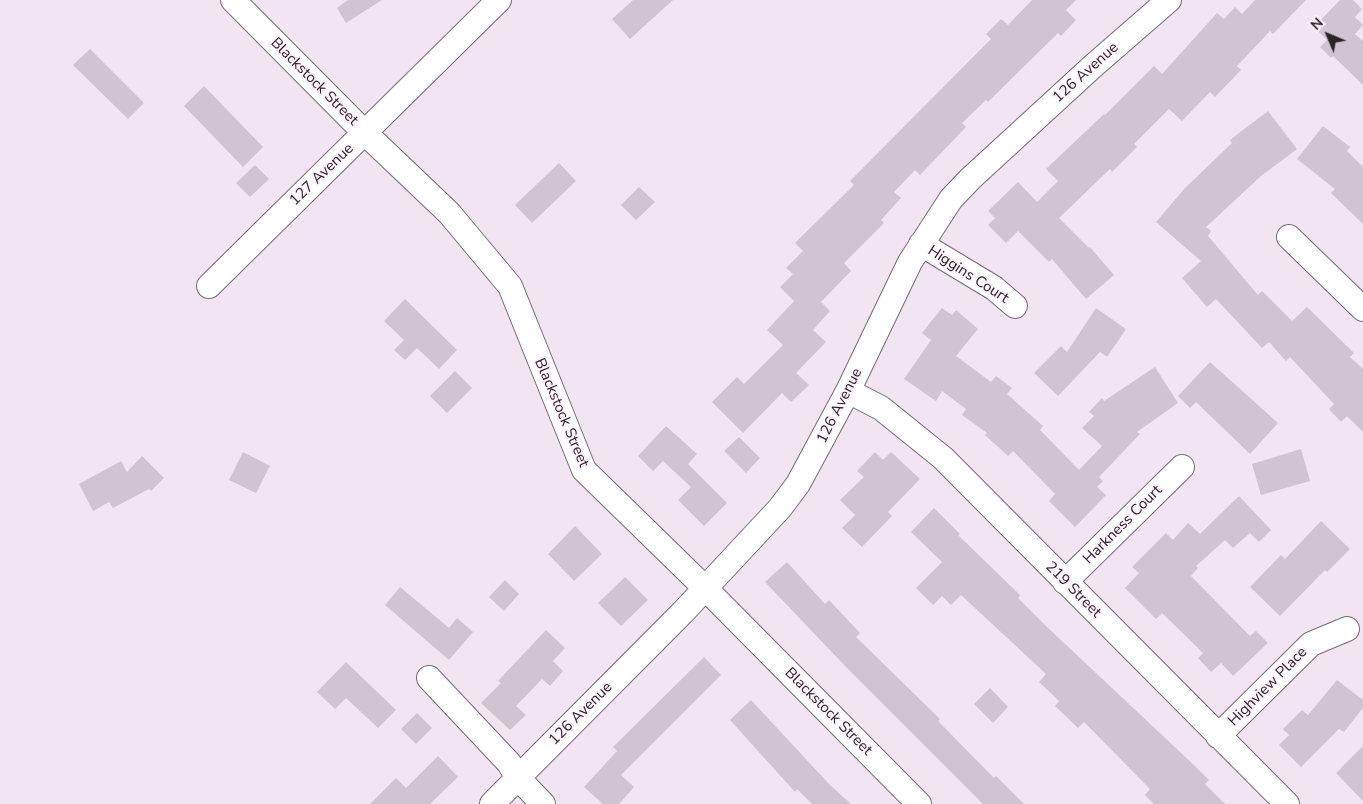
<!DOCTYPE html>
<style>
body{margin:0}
#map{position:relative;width:1363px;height:804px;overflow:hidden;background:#f1e5f1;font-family:"Nunito Sans",sans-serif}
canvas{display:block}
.north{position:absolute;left:1303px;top:10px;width:50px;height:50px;-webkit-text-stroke:4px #fff3fe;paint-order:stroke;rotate:315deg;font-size:14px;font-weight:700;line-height:20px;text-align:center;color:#292428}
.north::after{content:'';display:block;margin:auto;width:18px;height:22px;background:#292428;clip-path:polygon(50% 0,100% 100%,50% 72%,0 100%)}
</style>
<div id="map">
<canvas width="1363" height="804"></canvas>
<div class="north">N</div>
</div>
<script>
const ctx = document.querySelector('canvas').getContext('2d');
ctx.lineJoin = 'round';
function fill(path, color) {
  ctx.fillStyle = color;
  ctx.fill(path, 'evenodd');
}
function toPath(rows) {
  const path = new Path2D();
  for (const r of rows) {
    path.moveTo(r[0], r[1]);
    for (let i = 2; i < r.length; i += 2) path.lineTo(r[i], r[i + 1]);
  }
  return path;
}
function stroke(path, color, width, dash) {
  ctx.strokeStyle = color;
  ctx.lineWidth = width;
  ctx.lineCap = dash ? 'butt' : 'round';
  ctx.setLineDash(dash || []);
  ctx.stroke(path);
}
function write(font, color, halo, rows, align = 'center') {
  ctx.font = font + ' "Nunito Sans",sans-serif';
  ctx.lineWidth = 4;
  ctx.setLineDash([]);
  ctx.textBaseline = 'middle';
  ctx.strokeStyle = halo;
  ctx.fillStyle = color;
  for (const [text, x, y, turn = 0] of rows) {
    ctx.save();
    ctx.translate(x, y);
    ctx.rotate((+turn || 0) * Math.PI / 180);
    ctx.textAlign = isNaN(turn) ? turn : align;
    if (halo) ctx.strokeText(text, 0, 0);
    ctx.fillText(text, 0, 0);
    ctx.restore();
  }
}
const building = toPath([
 [348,0,382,0,346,23,337,8],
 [633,0,673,0,630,39,612,19],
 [1032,0,1076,0,1066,10,1076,20,1061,36,1058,33,988,102,986,100,962,123,966,127,920,175,915,170,894,192,901,198,881,220,884,223,844,263,851,271,821,302,830,311,813,330,826,342,796,373,809,385,791,402,782,393,743,433,712,402,737,377,744,384,783,345,767,330,794,301,780,287,793,274,786,268,803,251,795,243,854,185,850,181,991,39,986,34,1001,19,1008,25],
 [1255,0,1306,0,1273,34,1270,31,1237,66,1241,70,1215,97,1210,92,1182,121,1169,109,1134,144,1137,147,1112,172,1110,169,1059,218,1089,248,1090,247,1114,275,1086,299,1052,259,1049,262,1018,231,1006,243,988,225,995,218,988,211,1018,182,1037,202,1058,181,1046,169,1104,114,1105,115,1154,66,1162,74,1217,13,1224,19,1235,7,1242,14],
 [1340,0,1353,0,1362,9,1355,17,1363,25,1355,34,1363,41,1363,85,1333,56,1331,58,1320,47,1327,40,1314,27],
 [90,49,144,103,128,119,73,65],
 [204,86,263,147,243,167,184,106],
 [1268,111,1297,149,1261,176,1206,227,1211,231,1208,236,1258,295,1262,291,1292,321,1307,307,1354,353,1350,357,1363,369,1363,432,1347,416,1341,422,1329,409,1334,404,1290,357,1286,361,1269,342,1262,348,1216,299,1207,307,1182,278,1201,261,1156,222,1185,188,1232,143,1230,140],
 [1323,126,1350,147,1347,151,1363,167,1363,224,1331,193,1335,189,1297,159],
 [559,163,576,181,532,223,515,205],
 [255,165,269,179,250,197,236,183],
 [639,187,655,202,636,220,621,205],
 [405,299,457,350,439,369,417,348,405,360,394,350,404,340,384,321],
 [942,308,952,315,956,310,978,329,956,356,991,382,996,376,1012,388,1007,394,1043,426,1040,430,1079,470,1102,446,1082,428,1094,416,1089,412,1102,398,1104,401,1155,367,1178,403,1137,432,1140,434,1099,477,1103,481,1097,487,1106,495,1075,527,1049,501,1055,494,1013,451,1008,456,985,435,987,433,962,415,966,409,942,391,936,401,904,379,931,340,922,333],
 [1096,308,1126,329,1107,357,1100,352,1058,396,1034,373,1061,346,1067,352],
 [1210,362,1278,423,1250,454,1196,402,1190,408,1178,396],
 [455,371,472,388,447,413,430,396],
 [666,426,697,454,688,464,727,503,704,526,678,500,691,487,663,461,653,471,638,456],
 [739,437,760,458,746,473,724,451],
 [1301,449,1310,481,1261,495,1252,464],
 [243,452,270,466,256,493,229,480],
 [875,452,883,460,891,452,920,479,888,512,892,516,862,547,842,528,855,515,840,500,864,477,857,471],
 [142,456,164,478,151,491,149,489,113,508,109,502,93,511,79,484,121,461,127,472],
 [1239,496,1271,530,1259,542,1250,533,1233,548,1225,540,1196,566,1198,568,1191,576,1250,636,1256,631,1268,643,1233,676,1221,663,1211,672,1198,658,1203,653,1162,613,1156,619,1125,588,1139,573,1132,567,1166,533,1173,540,1188,523,1200,534],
 [934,508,960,534,958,535,1020,595,1018,598,1046,626,1196,767,1209,780,1205,784,1225,804,1154,804,1145,795,1150,789,1084,722,1078,728,1055,706,1059,701,1039,682,1046,674,961,595,951,605,942,596,933,605,916,588,942,562,911,532],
 [1321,521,1350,549,1327,572,1325,570,1280,616,1250,587,1281,555,1285,559],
 [575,526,602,554,574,581,548,554],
 [787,562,825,604,829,600,860,633,856,637,940,719,938,721,994,778,996,776,1024,804,983,804,846,667,765,582],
 [625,577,648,600,621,626,598,603],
 [505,580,519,594,504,611,489,597],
 [400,587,449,628,457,618,473,632,449,660,385,605],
 [546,630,565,648,553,661,563,671,550,686,542,679,516,706,526,715,510,730,481,703,501,683,498,681],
 [704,657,721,675,621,775,634,787,619,804,603,804,584,787,617,751,613,747],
 [346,662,396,710,378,728,346,698,335,709,317,692],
 [1337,680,1363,700,1363,708,1344,732,1339,729,1301,767,1279,745,1289,735,1283,729,1302,710,1308,715],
 [990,688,1008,707,993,723,974,704],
 [751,700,830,785,851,804,812,804,797,789,795,792,730,720],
 [417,713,432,728,416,744,401,729],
 [1363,746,1363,801,1336,773],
 [438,756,458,777,430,804,370,804,396,778,406,788]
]);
const minor = toPath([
 [233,0,365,133,449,213,510,286,584,470,705,588,919,804],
 [1289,237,1363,309],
 [921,244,994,288,1015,306],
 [209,286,499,0],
 [848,391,881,408,943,458,1287,804],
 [1065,582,1182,467],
 [429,678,509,763,518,778,543,804],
 [1218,736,1311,644,1347,629],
 [492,804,684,611,780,508,798,484,848,391,910,262,951,199,970,179,1092,67,1169,0]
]);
const streetNames = [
 ["126 Avenue",1086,73,-42],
 ["Blackstock Street",314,82,45],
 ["127 Avenue",322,175,-44],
 ["Higgins Court",968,275,33],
 ["126 Avenue",840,406,-63],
 ["Blackstock Street",561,413,67],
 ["Harkness Court",1123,525,-45],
 ["219 Street",1073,590,45],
 ["Highview Place",1268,687,-45],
 ["Blackstock Street",828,712,45],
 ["126 Avenue",581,714,-45]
];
fill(building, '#cfc4cf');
stroke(minor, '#766c76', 26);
stroke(minor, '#fff', 24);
write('15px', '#292428', '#fff3fe', streetNames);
</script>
